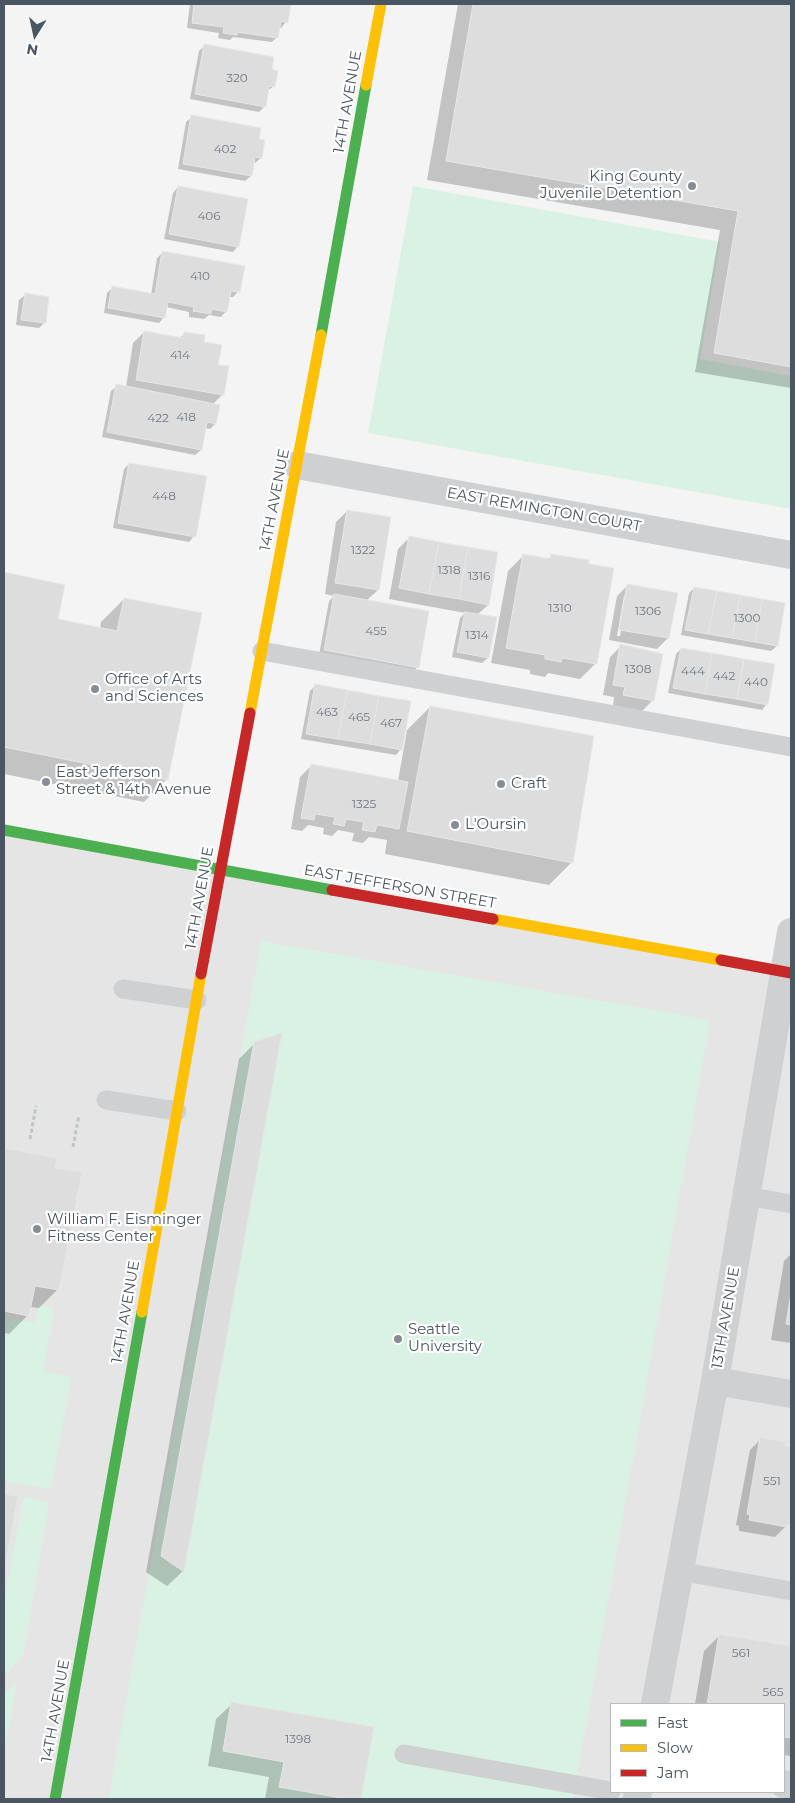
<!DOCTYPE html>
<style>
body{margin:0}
#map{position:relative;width:795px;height:1803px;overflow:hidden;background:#f4f4f4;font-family:Montserrat,sans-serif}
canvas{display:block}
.frame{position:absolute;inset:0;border:5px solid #4a5661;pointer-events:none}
.legend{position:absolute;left:610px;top:1703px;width:175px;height:90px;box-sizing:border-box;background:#fff;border:1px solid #b7bbc0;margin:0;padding:6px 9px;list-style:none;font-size:15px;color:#4a5661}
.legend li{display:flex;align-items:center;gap:10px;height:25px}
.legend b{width:25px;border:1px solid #b7bbc0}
.north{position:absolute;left:10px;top:10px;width:50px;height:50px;-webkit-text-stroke:4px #fff;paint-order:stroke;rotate:190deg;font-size:14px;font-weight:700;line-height:20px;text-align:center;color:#4a5661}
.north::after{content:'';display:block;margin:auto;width:18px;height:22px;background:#4a5661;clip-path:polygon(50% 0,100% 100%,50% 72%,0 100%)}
</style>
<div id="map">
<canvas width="795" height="1803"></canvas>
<div class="frame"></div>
<ul class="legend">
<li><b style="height:6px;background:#4caf50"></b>Fast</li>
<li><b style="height:6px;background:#ffc107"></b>Slow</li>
<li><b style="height:6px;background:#c62828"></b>Jam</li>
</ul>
<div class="north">N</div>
</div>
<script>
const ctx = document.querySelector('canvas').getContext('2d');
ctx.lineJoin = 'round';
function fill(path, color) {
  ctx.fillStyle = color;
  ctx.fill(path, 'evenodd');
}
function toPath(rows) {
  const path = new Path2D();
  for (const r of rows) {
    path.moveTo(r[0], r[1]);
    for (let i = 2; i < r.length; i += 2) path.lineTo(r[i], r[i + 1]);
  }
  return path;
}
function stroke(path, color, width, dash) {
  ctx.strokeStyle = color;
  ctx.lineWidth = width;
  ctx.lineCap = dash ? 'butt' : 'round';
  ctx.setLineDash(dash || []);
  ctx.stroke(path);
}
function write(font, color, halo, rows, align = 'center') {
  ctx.font = font + ' Montserrat,sans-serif';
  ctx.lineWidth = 4.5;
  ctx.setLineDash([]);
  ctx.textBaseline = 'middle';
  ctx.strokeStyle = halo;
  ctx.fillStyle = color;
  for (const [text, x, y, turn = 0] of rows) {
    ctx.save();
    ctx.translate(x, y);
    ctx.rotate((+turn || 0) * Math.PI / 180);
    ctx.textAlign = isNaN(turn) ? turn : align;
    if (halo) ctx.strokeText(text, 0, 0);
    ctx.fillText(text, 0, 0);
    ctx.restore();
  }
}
const education = toPath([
 [4,830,791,973,791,1799,4,1799],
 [611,1704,784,1704,784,1792,611,1792]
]);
const green = toPath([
 [413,186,720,242,700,359,791,376,791,509,368,433],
 [261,941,710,1020,573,1799,109,1799],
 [39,1305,54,1308,43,1371,71,1377,51,1489,4,1481,4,1317,36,1323],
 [24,1497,49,1502,23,1656,4,1676,4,1603],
 [17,1682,6,1741,4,1740,4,1695]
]);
const shadow = toPath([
 [190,4,289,4,286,22,281,28,279,27,277,37,272,42,233,37,230,40,218,38,219,33,187,28],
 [458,4,791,4,791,388,695,372,720,230,427,180],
 [205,45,270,70,274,86,267,91,264,107,259,112,190,99,199,51],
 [192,117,258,140,261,158,255,163,253,163,251,176,245,181,178,169,186,122],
 [178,187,238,246,233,252,164,239,173,193],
 [163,252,238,292,233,297,229,297,226,311,221,317,209,315,204,319,189,317,189,312,166,307,164,317,159,323,104,313,107,293,112,288,151,295,157,258],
 [25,295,45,322,39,328,16,325,19,300],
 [144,332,179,339,185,333,202,343,223,394,213,404,219,406,215,424,210,429,205,428,201,450,195,455,102,437,111,391,117,386,126,387,133,343],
 [129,464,194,536,189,542,113,528,124,469],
 [347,511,389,518,378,590,366,601,418,667,412,672,319,655,329,601,334,596,325,594,336,522],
 [409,538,488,605,477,615,488,658,482,663,452,657,460,618,465,613,389,599,398,549],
 [552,555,596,663,580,679,548,673,545,677,530,674,530,670,491,663,508,571,523,556,547,560],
 [4,574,63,586,56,620,100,629,101,622,124,599,167,779,144,802,4,774],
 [628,585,668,638,657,649,609,640,617,596],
 [624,596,627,596,620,636,617,636],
 [694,588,777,646,771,651,681,635,689,593],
 [621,646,653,700,642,711,613,706,614,697,603,695,610,657],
 [681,649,767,704,762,710,668,693,676,654],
 [315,686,401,749,396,755,301,739,310,691],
 [430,707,572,862,549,885,385,854,387,840,369,837,363,843,352,841,354,833,338,830,332,836,323,834,324,828,308,825,302,831,291,829,300,777,311,766,398,781,407,730],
 [255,1043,183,1571,167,1586,146,1572,239,1059],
 [4,1150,55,1159,53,1169,58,1289,39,1308,30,1307,28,1315,9,1334,4,1333],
 [791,1254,791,1343,771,1340,784,1261],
 [761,1439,791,1448,790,1522,775,1537,739,1531,739,1526,736,1525,750,1450],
 [4,1495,17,1497,4,1567],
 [720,1635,791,1648,791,1756,784,1755,784,1704,695,1704,704,1651],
 [232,1704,372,1728,360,1799,265,1799,269,1777,208,1766,216,1719]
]);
const building = toPath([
 [194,4,291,4,288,23,281,21,278,38,237,32,237,35,223,33,224,27,192,23,194,4],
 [473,4,791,4,791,367,714,353,738,211,446,161,473,4],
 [204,44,274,57,272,69,278,71,275,87,269,86,266,107,195,94,204,44],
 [191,115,261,128,259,139,265,140,262,158,255,157,252,176,183,164,191,115],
 [178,186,248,199,239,247,169,234,178,186],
 [162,251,245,266,240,292,231,291,227,312,212,309,211,314,193,311,194,307,168,302,165,318,108,308,112,286,155,294,162,251],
 [25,293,49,297,46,323,21,320,25,293],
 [144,331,183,338,184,332,205,335,204,342,222,345,218,365,229,366,224,395,136,380,144,331],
 [116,384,220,405,216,424,207,422,202,450,107,432,116,384],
 [129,463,207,476,196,537,118,523,129,463],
 [347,510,391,517,379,590,335,583,347,510],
 [409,536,439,542,429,594,399,588,409,536],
 [439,542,468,547,459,599,429,594,439,542],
 [468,547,498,552,489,605,459,599,468,547],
 [523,554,550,559,551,554,589,560,589,564,614,568,597,664,562,658,561,662,545,659,545,655,506,648,523,554],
 [4,572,65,585,58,619,117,631,124,598,202,613,168,780,4,747,4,572],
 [627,584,678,593,669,638,619,630,627,584],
 [694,587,717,591,708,634,685,630,694,587],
 [717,591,740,595,732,638,708,634,717,591],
 [334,594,429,611,419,668,324,650,334,594],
 [740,595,762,599,755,642,732,638,740,595],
 [762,599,785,603,778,646,755,642,762,599],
 [465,612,497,617,489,658,457,652,465,612],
 [620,644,663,654,654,701,623,695,625,687,613,685,620,644],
 [681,648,712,653,705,694,673,688,681,648],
 [712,653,744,659,737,699,705,694,712,653],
 [744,659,775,664,768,705,737,699,744,659],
 [315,684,347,690,338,739,306,734,315,684],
 [347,690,379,696,370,744,338,739,347,690],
 [379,696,411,701,402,750,370,744,379,696],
 [430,706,594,736,573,863,407,831,430,706],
 [311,764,408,782,399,829,377,825,375,832,362,830,364,822,346,819,344,826,333,824,335,817,315,814,314,820,301,818,311,764],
 [282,1033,184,1572,161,1556,254,1042,282,1033],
 [4,1148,57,1158,55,1168,82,1172,59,1290,35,1286,29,1316,4,1311,4,1148],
 [791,1293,791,1325,786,1324,791,1293],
 [760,1437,786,1442,785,1446,791,1447,791,1522,788,1522,787,1527,749,1520,750,1515,747,1514,760,1437],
 [4,1494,18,1496,4,1574,4,1494],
 [719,1634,791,1646,791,1738,784,1737,784,1704,707,1704,719,1634],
 [231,1702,374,1727,361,1799,347,1799,279,1787,284,1762,223,1751,231,1702]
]);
const path = toPath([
 [30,1139,36,1106],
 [73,1147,79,1115]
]);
const lane = toPath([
 [262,651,791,747],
 [123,989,197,1000],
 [106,1100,177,1111],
 [747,1196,791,1204],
 [679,1571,791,1591],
 [404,1754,611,1791]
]);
const street = toPath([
 [297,465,791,555],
 [715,1381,791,1394],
 [655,1704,715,1381,791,932],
 [784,1784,791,1785],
 [637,1799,638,1792]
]);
const fast = toPath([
 [321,335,366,85],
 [4,830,332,890],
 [55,1799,142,1312]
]);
const slow = toPath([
 [366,85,381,4],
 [250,713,321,335],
 [493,919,721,960],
 [142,1312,201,974]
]);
const jam = toPath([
 [332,890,493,919],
 [721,960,791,973],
 [201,974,250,713]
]);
const markers = [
 [692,186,5,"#868d94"],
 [95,689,5,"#868d94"],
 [46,782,5,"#868d94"],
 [501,784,5,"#868d94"],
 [455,825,5,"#868d94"],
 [37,1229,5,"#868d94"],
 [398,1339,5,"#868d94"]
];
const numberNames = [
 ["320",237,78],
 ["402",225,149],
 ["406",209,216],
 ["410",200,276],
 ["414",180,355],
 ["418",186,417],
 ["422",158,418],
 ["448",164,496],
 ["1322",363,550],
 ["1318",449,570],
 ["1316",479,576],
 ["1310",560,608],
 ["1306",648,611],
 ["1300",747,618],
 ["455",376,631],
 ["1314",477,635],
 ["1308",638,669],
 ["444",693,671],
 ["442",724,676],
 ["440",756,682],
 ["463",327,712],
 ["465",359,717],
 ["467",391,723],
 ["1325",364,804],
 ["551",772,1481],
 ["561",741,1653],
 ["565",773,1692],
 ["1398",298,1739]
];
const streetNames = [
 ["14TH AVENUE",348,102,-80],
 ["14TH AVENUE",275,500,-79],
 ["EAST REMINGTON COURT",544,510,10],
 ["EAST JEFFERSON STREET",400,887,10],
 ["14TH AVENUE",200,898,-80],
 ["14TH AVENUE",126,1312,-80],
 ["13TH AVENUE",726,1318,-80],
 ["14TH AVENUE",56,1711,-80]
];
const poiNames = [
 ["King County",682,177,"right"],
 ["Juvenile Detention",682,194,"right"],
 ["Office of Arts",105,680],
 ["and Sciences",105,697],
 ["East Jefferson",56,773],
 ["Street & 14th Avenue",56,790],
 ["Craft",511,784],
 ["L'Oursin",465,825],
 ["William F. Eisminger",47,1220],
 ["Fitness Center",47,1237],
 ["Seattle",408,1330],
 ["University",408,1347]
];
fill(education, '#e6e5e6');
fill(green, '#d9f2e3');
fill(shadow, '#0003');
fill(building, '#ddddde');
stroke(building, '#e5e6e7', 1);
stroke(path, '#bcc7c4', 3, [4, 2.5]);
stroke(lane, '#ced0d2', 19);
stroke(street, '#ced0d2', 28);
stroke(fast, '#4caf50', 11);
stroke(slow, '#ffc107', 11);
stroke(jam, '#c62828', 11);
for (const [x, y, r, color] of markers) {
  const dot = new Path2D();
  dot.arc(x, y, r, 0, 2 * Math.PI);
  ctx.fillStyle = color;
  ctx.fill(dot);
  stroke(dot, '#fff', 2);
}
write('12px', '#707881', null, numberNames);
write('15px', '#4a5661', '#fff', streetNames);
write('15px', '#4a5661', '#fff', poiNames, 'left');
</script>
